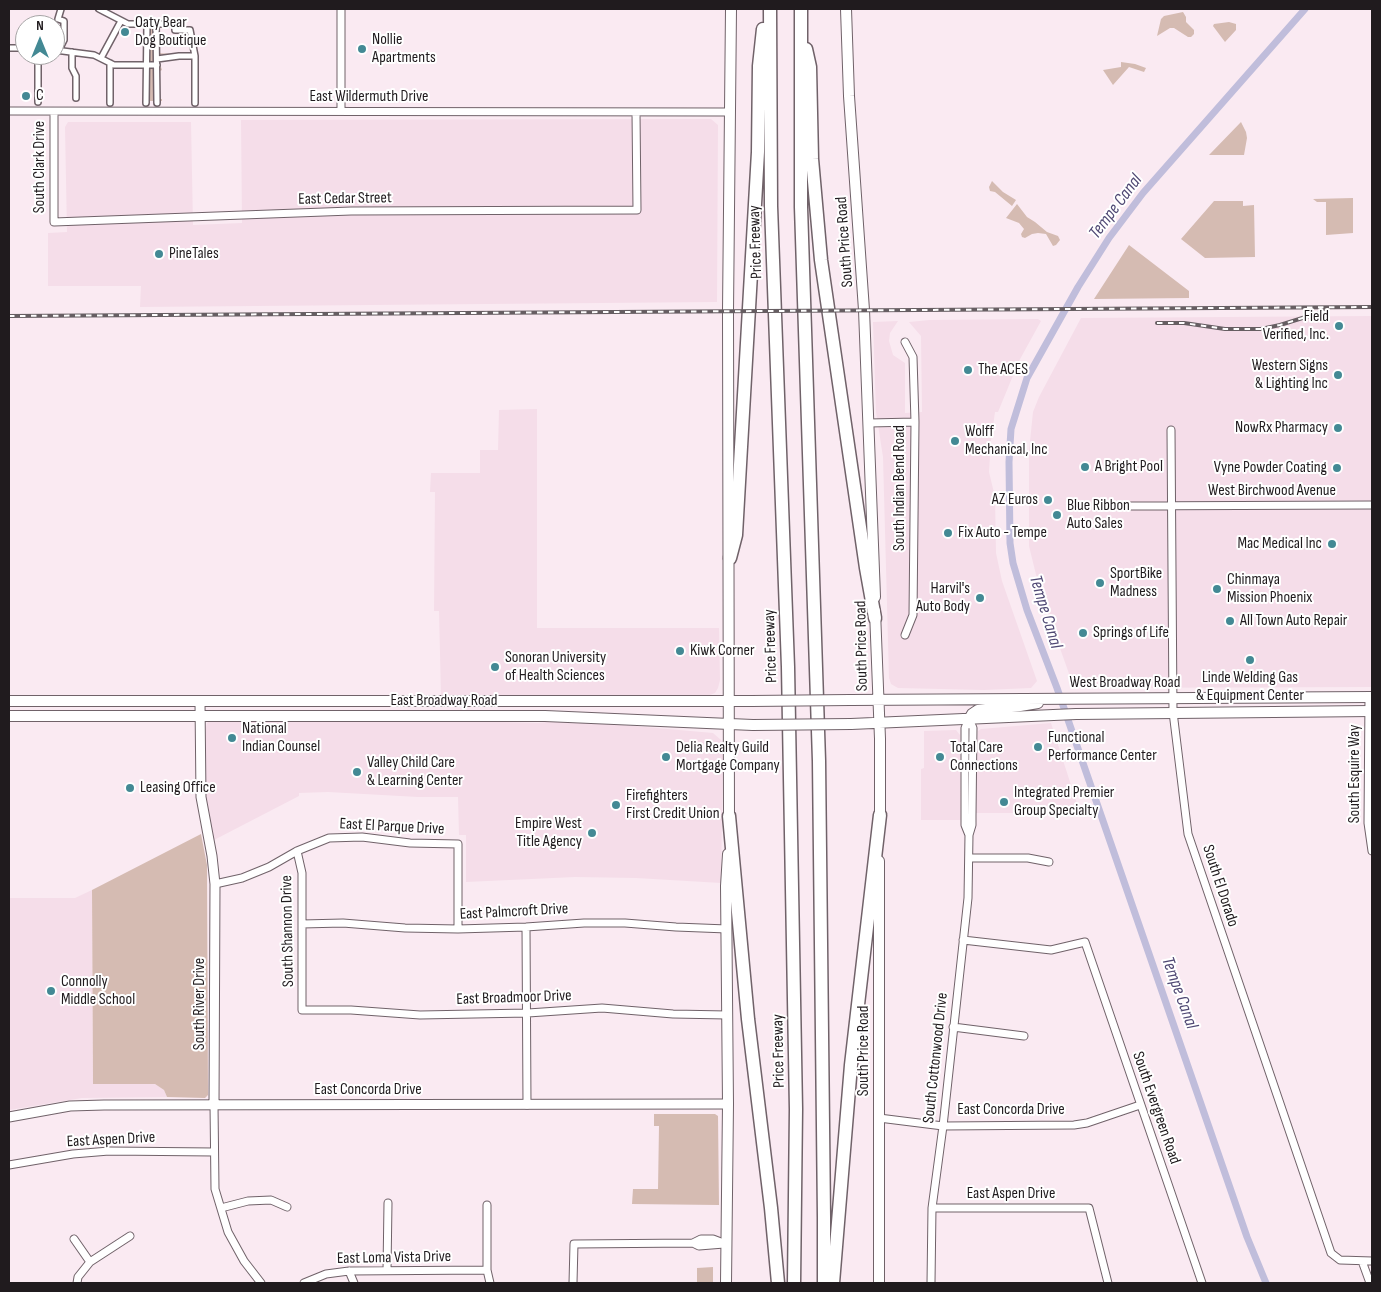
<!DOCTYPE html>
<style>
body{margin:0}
#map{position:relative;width:1381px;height:1292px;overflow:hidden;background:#faeaf2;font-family:"Sofia Sans Condensed",sans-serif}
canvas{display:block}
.frame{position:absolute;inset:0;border:10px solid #201b1e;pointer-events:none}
.north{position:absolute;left:15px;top:15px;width:50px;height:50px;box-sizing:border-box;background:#fff;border:1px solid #a6a4a5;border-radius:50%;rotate:0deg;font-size:14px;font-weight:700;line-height:20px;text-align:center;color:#201b1e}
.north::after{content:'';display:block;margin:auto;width:18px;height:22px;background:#438994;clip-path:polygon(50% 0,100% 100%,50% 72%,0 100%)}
</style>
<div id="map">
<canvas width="1381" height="1292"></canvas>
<div class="frame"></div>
<div class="north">N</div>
</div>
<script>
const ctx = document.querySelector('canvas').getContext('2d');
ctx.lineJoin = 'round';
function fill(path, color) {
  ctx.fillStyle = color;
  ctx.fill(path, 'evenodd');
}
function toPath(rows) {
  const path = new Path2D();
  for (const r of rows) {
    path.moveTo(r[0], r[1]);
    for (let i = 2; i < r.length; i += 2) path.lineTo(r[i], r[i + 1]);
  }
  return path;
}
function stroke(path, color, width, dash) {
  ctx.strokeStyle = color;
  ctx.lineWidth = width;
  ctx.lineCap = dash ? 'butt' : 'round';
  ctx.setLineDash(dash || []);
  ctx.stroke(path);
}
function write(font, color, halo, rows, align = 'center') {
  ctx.font = font + ' "Sofia Sans Condensed",sans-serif';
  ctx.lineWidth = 4;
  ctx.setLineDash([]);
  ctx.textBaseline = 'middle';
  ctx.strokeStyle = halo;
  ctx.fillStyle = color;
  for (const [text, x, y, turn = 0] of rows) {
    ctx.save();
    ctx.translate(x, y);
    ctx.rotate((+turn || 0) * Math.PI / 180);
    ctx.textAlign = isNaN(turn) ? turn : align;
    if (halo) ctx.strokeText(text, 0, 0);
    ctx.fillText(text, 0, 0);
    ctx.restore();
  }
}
const built = toPath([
 [711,119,718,125,717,302,140,307,141,286,48,286,48,233,67,232,65,127,68,122,191,122,193,225,242,223,241,120],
 [1372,316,1372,687,1082,688,1072,682,1041,595,1029,546,1029,451,1033,412,1039,397,1081,318],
 [1038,319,1041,321,1019,361,998,412,995,412,991,440,989,472,995,497,996,553,1002,581,1037,681,1031,688,984,690,898,688,891,684,889,678,883,457,876,412,873,322,898,321,890,333,889,341,893,355,905,363,905,413,922,412,921,336,909,322,930,320],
 [537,409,537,628,719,628,720,680,718,688,715,693,707,696,441,696,439,611,434,611,435,492,430,492,431,473,480,473,480,450,498,450,499,410],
 [210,721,467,721,538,723,556,721,600,723,713,733,721,740,723,745,721,883,636,878,575,877,466,882,466,835,459,835,458,797,418,797,328,792,299,793,299,796,214,840,208,815,206,798,206,728,207,723],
 [1051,723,1080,813,976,813,978,731,981,729],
 [956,730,960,735,961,820,921,820,921,769,924,768,924,731],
 [92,890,93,1084,155,1084,164,1090,167,1097,82,1098,9,1110,9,898,75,898]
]);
const green = toPath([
 [1183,12,1186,17,1186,22,1194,30,1194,34,1191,37,1188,37,1174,28,1170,28,1157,36,1161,19,1164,16],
 [144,19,160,19,159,37,156,38,156,53,176,54,159,61,162,70,160,71,159,99,162,99,162,101,143,101,144,67,138,67,138,62,144,62],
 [1229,22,1236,24,1236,30,1225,42,1213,26,1214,24],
 [1121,62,1135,64,1146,68,1144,72,1129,67,1113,85,1103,70,1121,67],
 [1241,122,1246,132,1247,138,1244,155,1209,155],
 [992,181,1003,192,1016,200,1012,206,995,192,990,191,989,187],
 [1353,198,1353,233,1326,235,1326,202,1317,202,1313,199],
 [1214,201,1243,201,1243,206,1254,205,1255,257,1205,258,1181,239],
 [1017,204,1027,217,1035,222,1047,232,1058,236,1060,240,1056,245,1053,246,1046,234,1038,233,1032,234,1025,238,1022,237,1021,234,1024,229,1019,223,1006,218],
 [1129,245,1189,291,1189,298,1094,299],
 [201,834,207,865,208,1095,205,1098,167,1097,164,1090,155,1084,93,1084,92,890],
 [654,1114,715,1114,718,1116,719,1205,632,1204,633,1189,658,1189,659,1126,654,1126],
 [713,1267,713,1283,697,1283,697,1268]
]);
const canal = toPath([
 [1266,1283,1247,1237,1057,688,1027,610,1013,563,1010,543,1009,462,1011,429,1027,378,1078,287,1109,238,1143,193,1305,9]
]);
const pedestrian = toPath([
 [99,9,128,24,175,24,175,30,190,30,195,56,195,103],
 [156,24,157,103],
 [9,48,25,48],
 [55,50,94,55,114,65,157,65],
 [59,50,64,40,64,21,58,19,61,9],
 [72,52,72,68,76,76,76,98],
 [38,55,38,102],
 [101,58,121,21],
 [157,59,179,56,195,56],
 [110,103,110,63],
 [146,103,147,24]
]);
const minor = toPath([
 [9,111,729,112],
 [341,111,341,9],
 [54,112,54,222,351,211,637,210,636,112],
 [905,342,913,357,915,422,913,615,905,635],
 [869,423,915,422],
 [1171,430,1173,712,1188,834,1331,1253,1340,1260,1372,1261],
 [1106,506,1372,505],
 [1369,697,1368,823,1372,851],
 [969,719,965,728,965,825,969,835],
 [297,851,302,873,302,1010,351,1010,420,1015,528,1013,602,1008,673,1014,727,1015],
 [969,858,1028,858,1049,862],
 [215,884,242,878,269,867,297,851,329,838,362,837,410,843,458,844,458,929],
 [302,924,343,923,405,928,458,929,526,927,584,923,625,923,676,927,727,929],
 [526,927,527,1105],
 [963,940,1051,950,1085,942,1202,1283],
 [953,1027,1024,1036],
 [214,1105,215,1189,228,1232,244,1261,261,1283],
 [879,1118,943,1126,1074,1125,1087,1123,1140,1105],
 [9,1165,73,1154,109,1151,214,1152],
 [487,1205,487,1270,490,1283],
 [221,1208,248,1201,271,1200,287,1207],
 [932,1208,1089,1208,1108,1283],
 [74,1239,90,1262],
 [693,1243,699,1246,724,1244],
 [1362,1261,1370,1283],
 [387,1270,388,1203],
 [349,1271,354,1283],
 [77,1283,78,1277,90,1262,130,1236],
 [304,1283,326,1274,349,1271,487,1270],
 [573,1283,574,1244,693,1243,701,1239,713,1239,726,1244],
 [931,1283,932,1208,943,1126,968,898,969,835,972,825,972,816,973,728,969,719]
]);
const tertiary = toPath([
 [200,702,201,797,212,856,215,884,214,1105],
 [9,1117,70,1106,104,1105,728,1104]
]);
const secondary = toPath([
 [846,9,849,96,864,310,875,597],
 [875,611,880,739,880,822],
 [850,700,1372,697],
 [9,701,752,701],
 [9,716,545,716,753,725],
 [969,719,972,714,978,710,1020,706,1038,703],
 [851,724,1076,714,1372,711],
 [729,822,728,311,731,9],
 [726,1283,728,1104,726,886,728,854],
 [879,1283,879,861]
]);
const motorway = toPath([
 [770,9,771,206,788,667,796,1109,794,1283],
 [801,9,801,207,819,761,824,1217,824,1283],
 [806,49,810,67,812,159,821,260,866,568,875,618],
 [730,558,736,535,741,447,758,152,759,66,763,29],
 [729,816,748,1019,771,1208,778,1283],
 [833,1283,851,1065,880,815]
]);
const rail = toPath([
 [9,316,1372,307],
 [1157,323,1184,323,1225,329,1261,329,1280,325,1325,311]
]);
const secondaryBridge = toPath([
 [752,701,850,700],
 [753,725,851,724]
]);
const markers = [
 [125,32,5,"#438994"],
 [362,49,5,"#438994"],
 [26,96,5,"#438994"],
 [159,254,5,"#438994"],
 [1339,326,5,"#438994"],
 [968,370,5,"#438994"],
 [1338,375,5,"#438994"],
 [1338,428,5,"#438994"],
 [955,441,5,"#438994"],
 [1085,467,5,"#438994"],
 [1337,468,5,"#438994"],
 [1048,500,5,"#438994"],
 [1057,515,5,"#438994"],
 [948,533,5,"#438994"],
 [1332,544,5,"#438994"],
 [1100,583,5,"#438994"],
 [1217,589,5,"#438994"],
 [980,598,5,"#438994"],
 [1230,621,5,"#438994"],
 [1083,633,5,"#438994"],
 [680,651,5,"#438994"],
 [1250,660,5,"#438994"],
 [495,667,5,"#438994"],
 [232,738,5,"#438994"],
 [1038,747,5,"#438994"],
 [666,757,5,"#438994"],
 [940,757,5,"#438994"],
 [357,772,5,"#438994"],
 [130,788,5,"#438994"],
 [1004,802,5,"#438994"],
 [616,805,5,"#438994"],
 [592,833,5,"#438994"],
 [51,991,5,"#438994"]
];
const poiNames = [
 ["Oaty Bear",135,23],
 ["Dog Boutique",135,41],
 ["Nollie",372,40],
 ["Apartments",372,58],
 ["C",36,96],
 ["PineTales",169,254],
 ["Field",1329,317,"right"],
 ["Verified, Inc.",1329,335,"right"],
 ["Western Signs",1328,366,"right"],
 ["& Lighting Inc",1328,384,"right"],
 ["The ACES",978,370],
 ["NowRx Pharmacy",1328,428,"right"],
 ["Wolff",965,432],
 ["Mechanical, Inc",965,450],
 ["A Bright Pool",1095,467],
 ["Vyne Powder Coating",1327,468,"right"],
 ["AZ Euros",1038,500,"right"],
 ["Blue Ribbon",1067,506],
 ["Auto Sales",1067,524],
 ["Fix Auto - Tempe",958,533],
 ["Mac Medical Inc",1322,544,"right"],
 ["SportBike",1110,574],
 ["Madness",1110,592],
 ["Chinmaya",1227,580],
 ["Mission Phoenix",1227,598],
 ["Harvil's",970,589,"right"],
 ["Auto Body",970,607,"right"],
 ["All Town Auto Repair",1240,621],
 ["Springs of Life",1093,633],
 ["Kiwk Corner",690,651],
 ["Sonoran University",505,658],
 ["of Health Sciences",505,676],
 ["Linde Welding Gas",1250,678,"center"],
 ["& Equipment Center",1250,696,"center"],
 ["National",242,729],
 ["Indian Counsel",242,747],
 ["Functional",1048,738],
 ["Performance Center",1048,756],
 ["Delia Realty Guild",676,748],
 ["Mortgage Company",676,766],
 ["Total Care",950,748],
 ["Connections",950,766],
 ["Valley Child Care",367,763],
 ["& Learning Center",367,781],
 ["Leasing Office",140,788],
 ["Integrated Premier",1014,793],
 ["Group Specialty",1014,811],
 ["Firefighters",626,796],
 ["First Credit Union",626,814],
 ["Empire West",582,824,"right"],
 ["Title Agency",582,842,"right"],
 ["Connolly",61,982],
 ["Middle School",61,1000]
];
const streetNames = [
 ["East Wildermuth Drive",369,97],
 ["South Clark Drive",40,167,-90],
 ["East Cedar Street",345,199,-1],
 ["Price Freeway",756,242,-92],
 ["South Price Road",845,242,-94],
 ["South Indian Bend Road",900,488,-90],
 ["West Birchwood Avenue",1272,491],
 ["Price Freeway",771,646,-92],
 ["South Price Road",862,646,-91],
 ["West Broadway Road",1125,683],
 ["East Broadway Road",444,701],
 ["South Esquire Way",1355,774,-90],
 ["East El Parque Drive",392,827,3],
 ["South El Dorado",1220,886,72],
 ["East Palmcroft Drive",514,912,-3],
 ["South Shannon Drive",288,931,-91],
 ["East Broadmoor Drive",514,998,-2],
 ["South River Drive",200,1004,-90],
 ["Price Freeway",779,1051,-91],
 ["South Price Road",864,1051,-90],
 ["South Cottonwood Drive",936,1058,-84],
 ["East Concorda Drive",368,1090],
 ["South Evergreen Road",1156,1108,71],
 ["East Concorda Drive",1011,1110],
 ["East Aspen Drive",111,1140,-3],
 ["East Aspen Drive",1011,1194],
 ["East Loma Vista Drive",394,1258,-1]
];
const waterNames = [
 ["Tempe Canal",1116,207,-53],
 ["Tempe Canal",1045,612,73],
 ["Tempe Canal",1179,993,70]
];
fill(built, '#f5dde9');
fill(green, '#d5bbb2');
stroke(canal, '#c0bddb', 7);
stroke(pedestrian, '#706269', 8);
stroke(minor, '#706269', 9);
stroke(tertiary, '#706269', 11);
stroke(secondary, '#706269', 12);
stroke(motorway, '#706269', 15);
stroke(pedestrian, '#fff', 5);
stroke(minor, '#fff', 7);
stroke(tertiary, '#fff', 9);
stroke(secondary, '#fff', 10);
stroke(motorway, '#fff', 12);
stroke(rail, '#665e62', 4);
stroke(rail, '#fff', 2, [5.5]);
stroke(secondaryBridge, '#706269', 12, []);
stroke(secondaryBridge, '#fff', 10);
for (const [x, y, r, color] of markers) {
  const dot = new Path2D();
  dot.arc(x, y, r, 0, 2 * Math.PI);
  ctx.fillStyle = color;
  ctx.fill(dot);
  stroke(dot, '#fff', 2);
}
write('16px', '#201b1e', '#fff', poiNames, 'left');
write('16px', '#201b1e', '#fff', streetNames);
write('italic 18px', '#504974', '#fff', waterNames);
</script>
